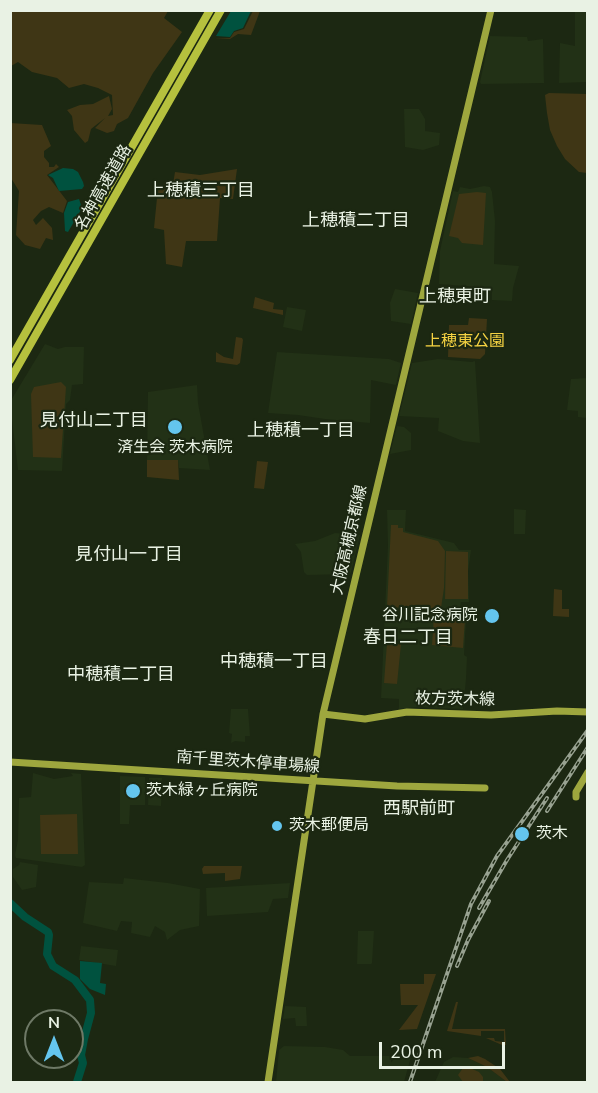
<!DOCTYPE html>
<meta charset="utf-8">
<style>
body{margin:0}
#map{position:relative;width:598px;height:1093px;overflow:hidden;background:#1c2812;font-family:"Nunito Sans",sans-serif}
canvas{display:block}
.frame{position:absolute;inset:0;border:12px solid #e9f2e4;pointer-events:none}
.north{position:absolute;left:24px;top:1009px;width:60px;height:60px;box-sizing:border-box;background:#1c2812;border:2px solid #6e7966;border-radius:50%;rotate:0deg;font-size:16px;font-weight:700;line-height:24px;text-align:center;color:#e9f2e4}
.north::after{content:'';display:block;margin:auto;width:21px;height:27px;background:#64c5ee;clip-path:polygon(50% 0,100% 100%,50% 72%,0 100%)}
.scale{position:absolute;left:379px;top:1042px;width:126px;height:27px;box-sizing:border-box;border:3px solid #e9f2e4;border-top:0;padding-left:8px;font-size:18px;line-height:21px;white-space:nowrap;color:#e9f2e4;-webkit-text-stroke:4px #1c2812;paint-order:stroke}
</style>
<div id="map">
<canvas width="598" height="1093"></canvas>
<div class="frame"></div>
<div class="north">N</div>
<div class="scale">200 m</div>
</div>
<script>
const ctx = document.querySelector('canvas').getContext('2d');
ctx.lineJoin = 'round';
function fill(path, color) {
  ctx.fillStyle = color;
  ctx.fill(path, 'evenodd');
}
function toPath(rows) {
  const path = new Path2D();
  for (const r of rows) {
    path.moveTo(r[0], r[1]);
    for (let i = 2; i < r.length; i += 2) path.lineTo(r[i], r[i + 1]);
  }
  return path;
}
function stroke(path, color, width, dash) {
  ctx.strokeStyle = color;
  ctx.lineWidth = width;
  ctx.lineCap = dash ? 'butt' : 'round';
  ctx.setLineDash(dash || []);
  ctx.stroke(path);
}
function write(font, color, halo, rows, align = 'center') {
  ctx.font = font + ' "Nunito Sans","Noto Sans JP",sans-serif';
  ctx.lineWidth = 4.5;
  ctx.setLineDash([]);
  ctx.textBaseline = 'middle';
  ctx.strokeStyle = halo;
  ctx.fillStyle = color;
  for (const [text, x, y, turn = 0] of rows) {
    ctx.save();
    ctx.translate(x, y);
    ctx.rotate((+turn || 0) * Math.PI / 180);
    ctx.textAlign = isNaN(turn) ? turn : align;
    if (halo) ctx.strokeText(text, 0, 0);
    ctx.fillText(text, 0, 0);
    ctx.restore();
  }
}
const built = toPath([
 [575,11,587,12,587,82,559,83,560,43,575,46],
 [490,36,527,37,528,41,543,39,544,83,481,84,480,82],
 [404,109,419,109,425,119,425,131,440,133,439,145,423,150,405,147],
 [484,186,490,187,492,192,495,221,494,264,519,266,513,288,512,301,492,300,492,288,439,284,440,251,453,191,458,192,460,187,470,189],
 [395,289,418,293,411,324,391,321,390,303],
 [287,307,306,310,302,331,283,327],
 [45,344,58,349,65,347,84,347,83,384,72,385,70,400,66,404,62,471,18,470,10,402],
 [277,352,389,359,401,363,396,385,371,380,370,423,325,419,298,415,268,413],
 [438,359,472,362,475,361,480,443,463,441,438,431,439,418,399,416,412,363],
 [587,378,587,418,578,417,578,411,567,410,571,379],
 [197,385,198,403,210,470,179,468,178,460,147,460,148,392],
 [397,426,404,427,411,433,411,450,390,454],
 [514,509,526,510,525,534,514,534],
 [387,510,406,510,405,531,454,543,459,550,471,550,468,571,469,602,461,602,460,607,466,608,466,620,464,655,467,657,466,679,463,709,417,707,399,709,399,699,381,698,388,545],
 [335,533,360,535,351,572,349,574,307,575,304,572,301,552,295,544,315,541],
 [231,709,248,709,250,736,245,736,245,742,235,741,231,743,232,734,229,733],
 [33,773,54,779,73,776,71,773,81,774,85,865,82,867,16,858,15,855,18,840,19,798,31,797],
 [120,776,145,777,145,805,130,805,129,824,120,824],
 [149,778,162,778,161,806,148,805],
 [20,862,38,865,36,887,22,890,13,877,13,869,19,865],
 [124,878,168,883,200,889,199,926,180,930,167,940,165,932,155,926,150,937,131,933,132,922,121,921,117,931,83,923,89,882,123,884],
 [290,883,288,898,273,899,268,912,207,916,206,888],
 [358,931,374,931,372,963,371,964,357,964],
 [81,946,118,950,116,966,79,960],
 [285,1006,306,1007,307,1026,296,1026,295,1018,283,1019],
 [284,1046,325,1047,343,1050,350,1056,405,1056,411,1057,404,1082,276,1082,279,1050],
 [453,1057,468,1058,487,1067,507,1082,435,1082,444,1062]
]);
const green = toPath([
 [11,10,168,11,164,18,182,32,153,73,128,118,117,124,114,131,107,133,95,128,105,118,91,129,88,141,85,143,74,130,72,116,67,110,80,105,93,104,109,96,112,109,108,116,113,115,112,95,98,88,84,84,69,88,57,78,32,72,18,62,11,66],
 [253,11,260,11,251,35,238,34,230,39,215,39,230,38,234,32,244,29],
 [549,93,587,94,587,173,579,172,565,159,557,146,550,130,547,113,545,95],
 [10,123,42,125,51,146,44,151,44,157,49,163,49,167,54,167,56,164,59,167,47,175,67,201,63,213,49,207,41,211,33,220,36,225,43,218,52,228,53,240,46,238,40,249,25,245,16,235,19,191,11,178],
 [237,169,233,199,220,198,217,241,186,241,182,267,166,264,164,230,154,228,158,188,163,188,164,183,173,184,175,172,200,175],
 [477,192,486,193,483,245,462,243,458,238,449,236,459,194],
 [255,297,274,303,273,309,283,310,283,315,253,308],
 [469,318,487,319,485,354,480,359,448,357,449,325,468,325],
 [236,337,242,338,243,340,240,363,237,365,216,362,216,352,224,357,233,359],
 [61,382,66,387,61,458,33,457,31,394,34,387],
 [147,460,178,460,179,480,147,477],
 [257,461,268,462,264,489,254,488],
 [391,525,398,525,398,528,403,528,403,532,438,541,445,551,444,588,441,608,439,610,387,607],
 [446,551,468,552,468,599,445,599],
 [554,589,562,590,562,609,569,609,569,617,553,616],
 [434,616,465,619,463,648,432,645],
 [387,643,401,644,397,684,384,683],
 [77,814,78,854,41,854,40,815],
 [204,866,242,866,240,879,225,881,225,873,203,874,202,869],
 [424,974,436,974,417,1029,399,1030,418,1005,401,1005,400,984,424,984],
 [456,1002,458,1002,452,1029,505,1029,506,1045,502,1045,486,1038,494,1038,495,1041,504,1042,504,1031,481,1031,481,1036,447,1031],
 [478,1056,485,1059,500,1069,510,1082,507,1082,487,1067,468,1058],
 [463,1068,470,1068,479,1072,483,1077,483,1082,463,1082,458,1075]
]);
const water = toPath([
 [231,11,251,11,243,28,234,31,230,37,216,36],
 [63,168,73,169,78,172,83,182,84,186,82,189,59,191,53,178,48,175],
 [79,199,82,208,68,232,65,231,64,213,68,202],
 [80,961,102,963,100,983,106,984,105,995,90,989,80,979]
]);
const river = toPath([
 [10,903,25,917,48,932,49,935,47,954,53,966,75,980,90,1000,91,1013,84,1039,81,1055,83,1063,77,1082]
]);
const major = toPath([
 [323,714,365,719,407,712,491,715,557,711,588,712],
 [10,762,397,786,485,788],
 [576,797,576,792,588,772],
 [268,1082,323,714,491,10]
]);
const highway = toPath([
 [10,360,210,10],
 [10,380,221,10]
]);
const rail = toPath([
 [547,811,588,747],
 [479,908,507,860,547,798],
 [457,966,468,940,489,901],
 [410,1082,471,904,497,856,588,730]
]);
const markers = [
 [175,427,8,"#64c5ee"],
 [492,616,8,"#64c5ee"],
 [133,791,8,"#64c5ee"],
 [277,826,6,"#64c5ee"],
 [522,834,8,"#64c5ee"]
];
const streetNames = [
 ["名神高速道路",104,188,-60],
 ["大阪高槻京都線",350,540,-77],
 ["枚方茨木線",455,700,1],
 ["南千里茨木停車場線",248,763,4]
];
const parkNames = [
 ["上穂東公園",465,342]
];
const poiNames = [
 ["済生会 茨木病院",175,448,"center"],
 ["谷川記念病院",478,616,"right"],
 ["茨木緑ヶ丘病院",146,791],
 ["茨木郵便局",289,826],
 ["茨木",536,834]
];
const neighbourhoodNames = [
 ["上穂積三丁目",201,192],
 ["上穂積二丁目",356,222],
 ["上穂東町",455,298],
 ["見付山二丁目",94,422],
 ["上穂積一丁目",301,432],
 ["見付山一丁目",129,556],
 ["春日二丁目",408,639],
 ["中穂積一丁目",274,663],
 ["中穂積二丁目",121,676],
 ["西駅前町",419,810]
];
fill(built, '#223116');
fill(green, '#3f3615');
fill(water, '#00523f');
stroke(river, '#00523f', 8);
stroke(major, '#9ea73e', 7);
stroke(highway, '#b6c13e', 8);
stroke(rail, '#98a291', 4);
stroke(rail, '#1c2812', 1.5, [4.5]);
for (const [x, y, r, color] of markers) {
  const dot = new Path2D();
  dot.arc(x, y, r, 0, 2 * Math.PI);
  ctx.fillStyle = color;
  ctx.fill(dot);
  stroke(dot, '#1c2812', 2);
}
write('16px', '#e9f2e4', '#1c2812', streetNames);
write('16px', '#f5d242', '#1c2812', parkNames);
write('16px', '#e9f2e4', '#1c2812', poiNames, 'left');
write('18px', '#e9f2e4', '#1c2812', neighbourhoodNames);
</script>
